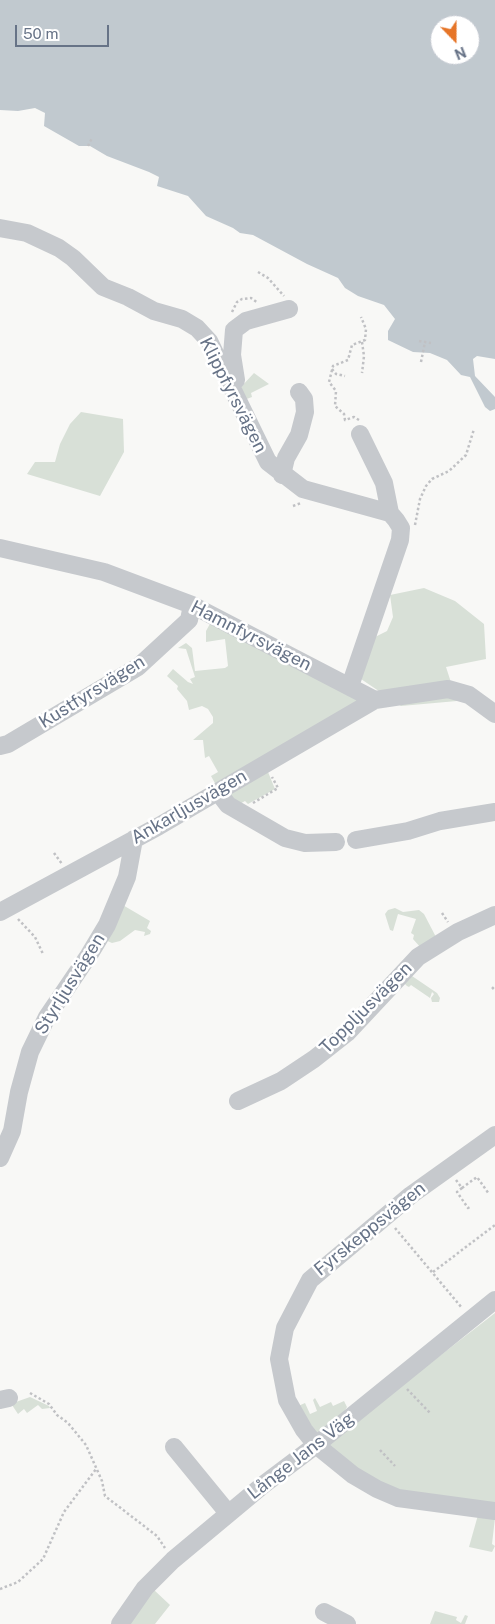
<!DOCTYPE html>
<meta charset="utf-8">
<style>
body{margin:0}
#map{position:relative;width:495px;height:1624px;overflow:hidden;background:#f8f8f6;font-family:"Public Sans",sans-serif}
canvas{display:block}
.north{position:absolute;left:430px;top:15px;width:50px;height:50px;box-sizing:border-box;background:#fff;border:1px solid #c2c7cf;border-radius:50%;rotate:158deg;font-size:14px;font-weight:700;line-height:20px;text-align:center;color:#677387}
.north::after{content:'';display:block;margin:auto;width:18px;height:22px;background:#e67528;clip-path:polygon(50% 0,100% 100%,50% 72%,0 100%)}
.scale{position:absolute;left:15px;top:25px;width:94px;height:22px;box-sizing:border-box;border:2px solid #677387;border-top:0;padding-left:6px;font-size:15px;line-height:18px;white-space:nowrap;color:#677387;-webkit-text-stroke:4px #fff;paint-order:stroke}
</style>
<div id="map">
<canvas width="495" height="1624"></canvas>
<div class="north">N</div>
<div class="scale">50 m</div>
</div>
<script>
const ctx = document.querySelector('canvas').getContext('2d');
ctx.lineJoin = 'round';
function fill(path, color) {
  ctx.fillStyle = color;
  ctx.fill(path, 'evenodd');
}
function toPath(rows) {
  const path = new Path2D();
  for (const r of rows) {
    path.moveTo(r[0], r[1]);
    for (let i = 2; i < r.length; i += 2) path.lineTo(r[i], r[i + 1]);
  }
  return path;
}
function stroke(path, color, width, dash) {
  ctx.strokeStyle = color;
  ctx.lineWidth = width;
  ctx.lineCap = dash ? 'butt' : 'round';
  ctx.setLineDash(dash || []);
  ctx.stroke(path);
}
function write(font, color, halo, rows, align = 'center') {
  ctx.font = font + ' "Public Sans",sans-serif';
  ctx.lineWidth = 5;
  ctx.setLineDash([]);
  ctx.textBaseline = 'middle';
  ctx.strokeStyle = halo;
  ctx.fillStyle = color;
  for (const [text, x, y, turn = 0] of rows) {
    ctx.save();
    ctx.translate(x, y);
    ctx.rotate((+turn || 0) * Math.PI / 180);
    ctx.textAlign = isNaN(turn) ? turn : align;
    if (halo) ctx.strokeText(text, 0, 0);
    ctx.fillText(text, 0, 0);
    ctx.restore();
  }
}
const green = toPath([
 [254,373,269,384,251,393,252,397,244,400,241,387],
 [81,412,123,419,124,452,100,496,27,474,35,462,55,462,60,444,70,424],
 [424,588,455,601,484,624,486,659,446,667,457,701,401,706,361,679,373,638,387,631,393,617,390,595],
 [211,622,360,700,216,785,211,776,218,772,209,756,205,758,203,740,193,740,213,723,213,717,208,709,202,706,189,710,187,701,177,689,178,686,167,676,173,669,188,682,193,684,190,679,195,677,186,649,178,648,186,643,192,648,195,671,225,668,228,666,225,639,206,642,206,631],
 [268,772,275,789,248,804,245,801,236,806,230,801,231,792],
 [121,904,150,921,147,928,151,931,150,934,144,936,145,932,135,930,120,941,112,943,103,939],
 [395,908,403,912,419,910,424,914,436,937,421,948,413,939,414,935,411,933,416,919,398,914,393,931,390,930,385,914,388,910],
 [412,976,437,993,440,998,439,1002,432,1002,431,998,434,994,432,992,430,998,411,985,409,987,407,986,404,983],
 [495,1313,495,1508,387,1491,328,1450,330,1441],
 [30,1397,49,1406,50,1408,42,1409,38,1405,27,1413,24,1409,18,1414,12,1405,13,1403],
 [315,1398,320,1407,331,1402,333,1406,344,1401,347,1407,344,1412,317,1433,296,1407,305,1403,310,1414,317,1411,313,1400],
 [478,1515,495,1518,492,1544,495,1546,492,1552,469,1547],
 [153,1589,170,1605,155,1624,126,1624],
 [435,1611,457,1617,456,1620,461,1623,465,1615,468,1616,465,1624,430,1624]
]);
const water = toPath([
 [0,0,495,0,495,359,477,356,473,359,475,376,495,397,495,409,490,411,485,407,470,377,461,375,447,360,430,353,413,352,388,340,388,331,395,319,384,305,358,296,345,288,338,278,307,264,253,235,240,233,233,228,206,216,188,196,157,186,159,177,149,172,107,156,90,146,79,146,44,126,45,113,35,108,18,111,0,110],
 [440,25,470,25,470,55,440,55]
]);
const path = toPath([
 [88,146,92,138],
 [258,272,268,278,284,296],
 [232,312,237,302,242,299,251,298,258,303],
 [419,341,431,343],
 [362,342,364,356,362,373],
 [421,362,425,342],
 [332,369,336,374,345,376],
 [359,420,354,417,345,420,344,414,335,406,336,391,329,382,333,366,348,360,352,345,365,340,366,329,361,317],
 [293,506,301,503],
 [415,525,420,499,426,486,432,479,449,471,466,455,474,429],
 [253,803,278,788,272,777],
 [54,853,62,864],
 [442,913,448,922],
 [18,919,35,937,43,954],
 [492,989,495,986],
 [456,1180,462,1188,457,1192,468,1208,470,1207],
 [462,1188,477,1177,489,1194],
 [395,1228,462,1308],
 [433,1272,495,1225],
 [407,1389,430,1413],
 [30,1393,49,1404,57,1415,68,1423,86,1445,102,1481,105,1496,157,1536,165,1548],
 [380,1450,395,1466],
 [0,1589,18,1582,43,1559,64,1512,96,1469]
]);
const minor = toPath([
 [0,228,27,233,59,248,73,258,103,287,128,297,154,311,182,319,197,328,209,341,268,462,303,489,390,513,396,520,401,528,400,540,350,686],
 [233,383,236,380,232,355,234,330,246,321,289,309],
 [360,434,384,483,390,513],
 [282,475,286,458,299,435,305,412,304,399,299,392],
 [0,548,104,572,192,605,375,700,448,689,469,695,495,714],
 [0,746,8,744,138,667,189,620,192,605],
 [218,792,228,805,285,838,305,843,336,842],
 [356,840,408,831,440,821,495,812],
 [0,912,159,826,375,700],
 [238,1101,281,1081,314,1059,347,1033,418,957,458,932,495,915],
 [495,1135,411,1195,310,1280,285,1328,279,1359,287,1400,304,1430,316,1445,353,1475,377,1489,398,1498,495,1511],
 [0,1158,12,1131,19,1092,30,1052,47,1017,89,955,107,925,127,877,134,839],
 [0,1400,9,1398],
 [174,1447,228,1513],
 [324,1612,347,1624],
 [120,1624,145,1588,173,1560,263,1485,316,1445,495,1300]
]);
const streetNames = [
 ["Klippfyrsvägen",233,395,63],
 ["Hamnfyrsvägen",251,636,27],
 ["Kustfyrsvägen",92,692,-32],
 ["Ankarljusvägen",189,807,-30],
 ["Styrljusvägen",70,984,-58],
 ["Toppljusvägen",366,1008,-45],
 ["Fyrskeppsvägen",370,1229,-39],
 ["Långe Jans Väg",301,1456,-38]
];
fill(green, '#d8e0d7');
fill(water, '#c1c9cf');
stroke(path, '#c0c1c4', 2.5, [2.5, 2.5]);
stroke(minor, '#c6c9cd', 18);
write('18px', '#677387', '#fff', streetNames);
</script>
